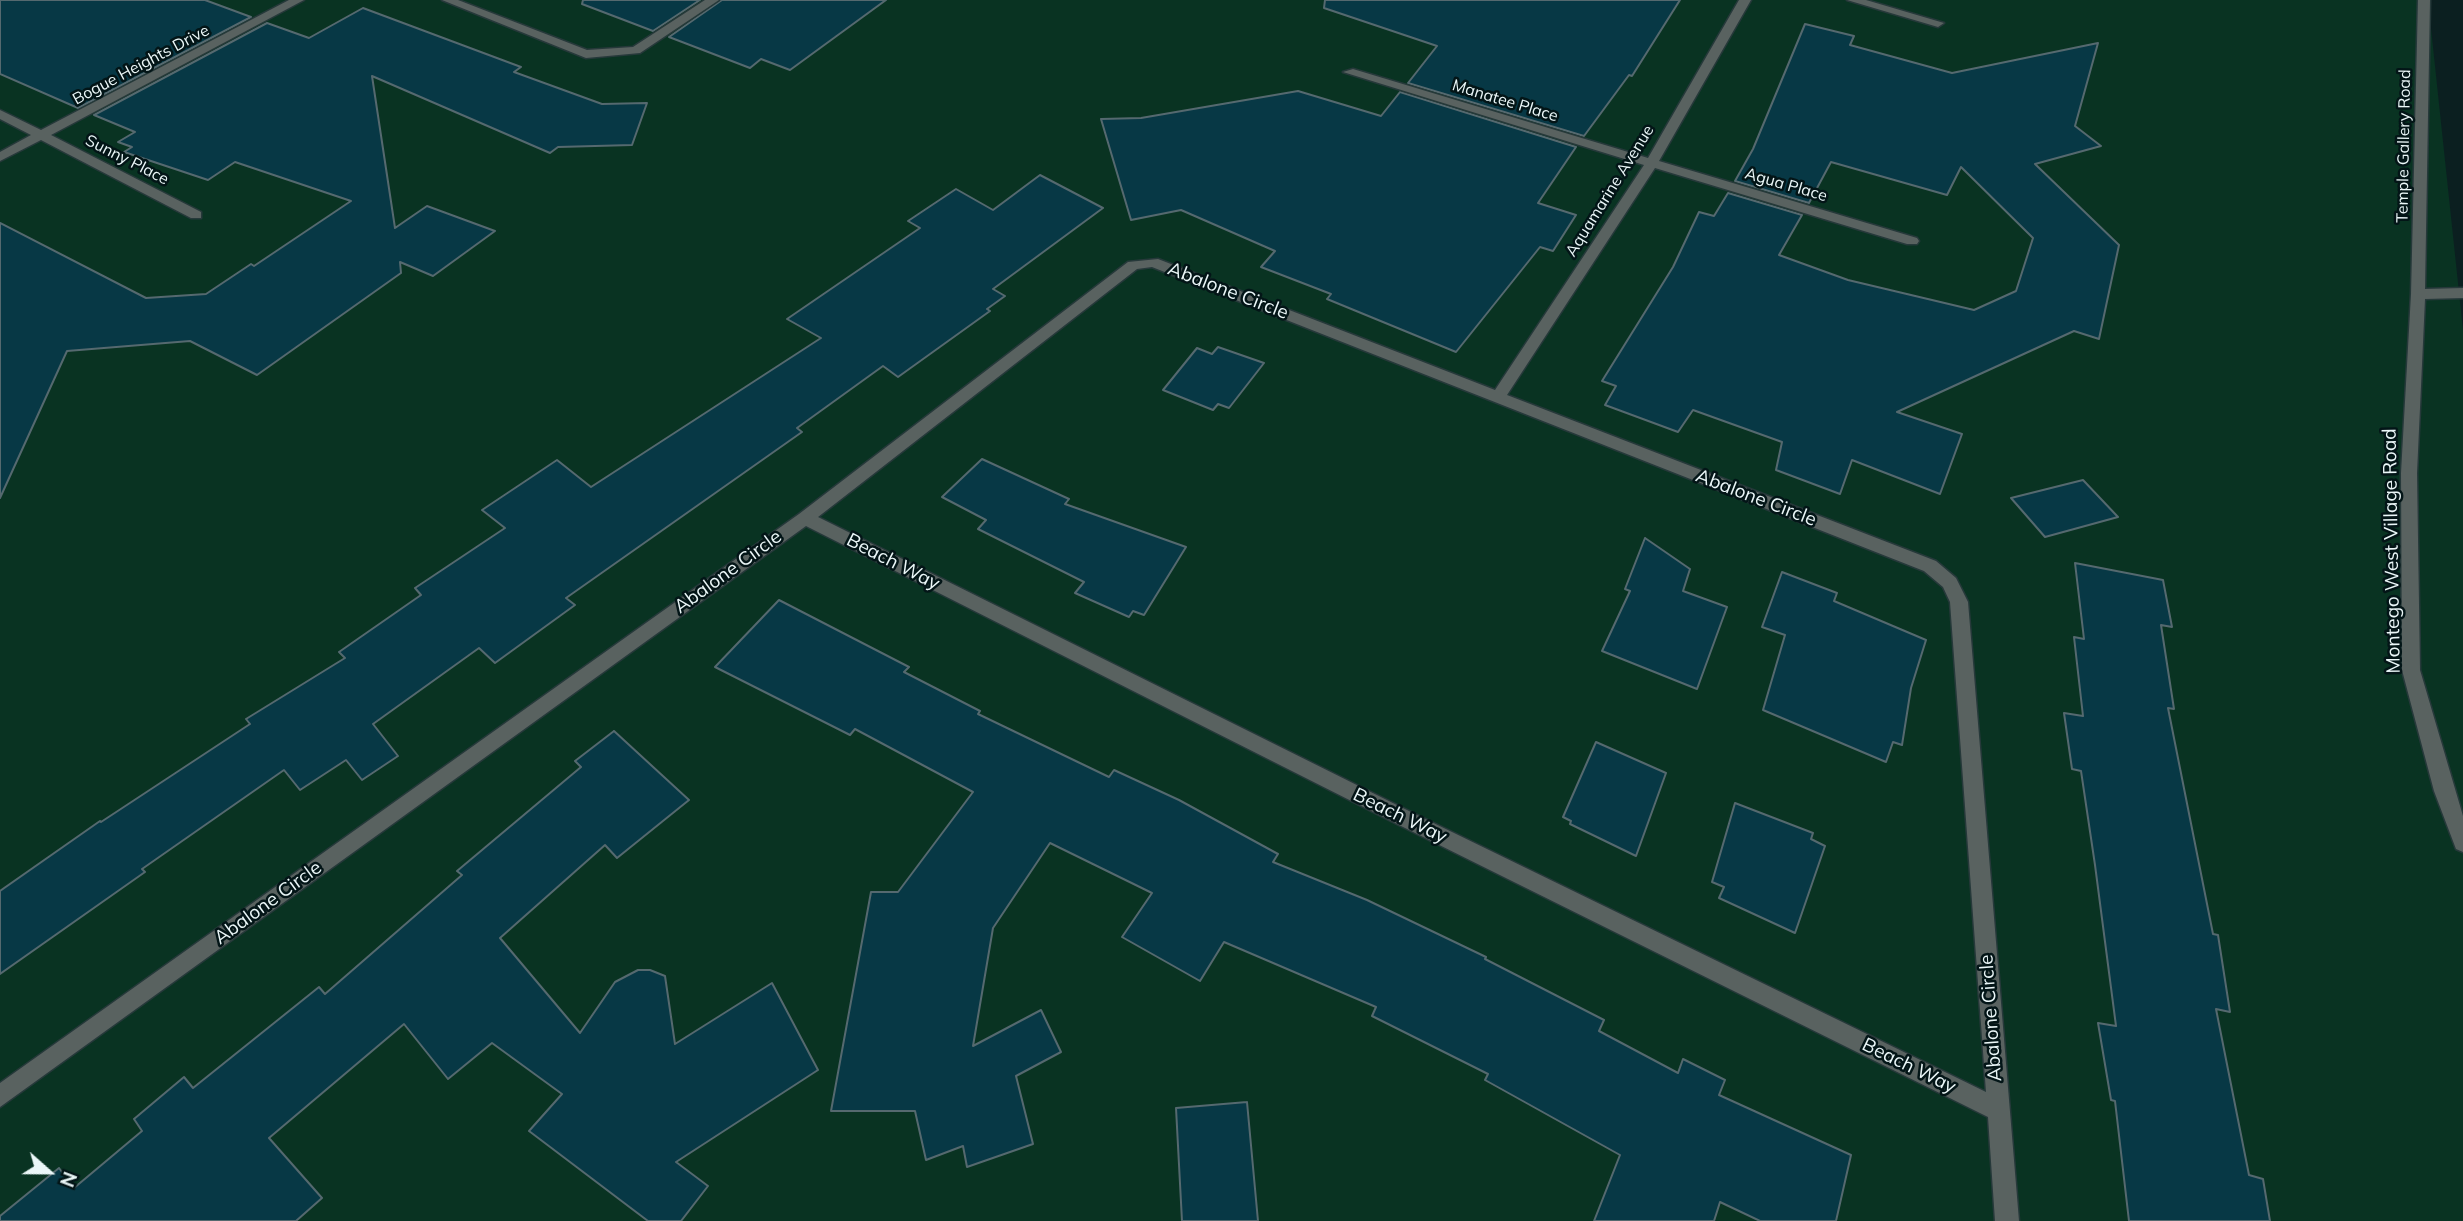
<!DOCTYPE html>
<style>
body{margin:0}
#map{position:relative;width:2463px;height:1221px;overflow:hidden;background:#0b1f20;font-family:Mulish,sans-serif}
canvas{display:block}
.north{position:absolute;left:14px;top:1137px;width:70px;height:70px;-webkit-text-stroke:5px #031517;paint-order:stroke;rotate:111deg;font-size:19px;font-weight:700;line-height:28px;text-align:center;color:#ebf7f8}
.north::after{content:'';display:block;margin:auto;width:24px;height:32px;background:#ebf7f8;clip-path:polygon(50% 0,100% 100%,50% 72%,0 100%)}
</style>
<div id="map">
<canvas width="2463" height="1221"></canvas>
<div class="north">N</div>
</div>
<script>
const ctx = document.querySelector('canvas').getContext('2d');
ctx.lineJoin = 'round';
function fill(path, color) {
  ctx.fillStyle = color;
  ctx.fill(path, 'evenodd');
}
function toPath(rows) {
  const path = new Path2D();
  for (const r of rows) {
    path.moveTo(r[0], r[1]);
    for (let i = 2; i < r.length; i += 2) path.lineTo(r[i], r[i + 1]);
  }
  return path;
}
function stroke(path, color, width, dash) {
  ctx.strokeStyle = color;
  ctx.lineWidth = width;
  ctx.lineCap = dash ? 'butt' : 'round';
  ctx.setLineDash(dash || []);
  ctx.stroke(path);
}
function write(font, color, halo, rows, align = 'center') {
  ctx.font = font + ' Mulish,sans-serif';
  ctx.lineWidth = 5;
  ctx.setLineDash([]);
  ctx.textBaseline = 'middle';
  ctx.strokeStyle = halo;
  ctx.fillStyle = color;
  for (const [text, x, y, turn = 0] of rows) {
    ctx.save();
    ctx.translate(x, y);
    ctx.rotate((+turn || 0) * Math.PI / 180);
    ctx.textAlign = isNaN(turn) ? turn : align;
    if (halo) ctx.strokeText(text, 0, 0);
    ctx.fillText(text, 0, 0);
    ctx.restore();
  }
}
const green = toPath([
 [0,0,2428,0,2463,330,2463,1221,0,1221]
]);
const building = toPath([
 [0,0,205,0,251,17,78,108,0,74,0,0],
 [583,0,700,0,653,31,582,4,583,0],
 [722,0,886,0,790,70,761,59,750,68,669,37,722,0],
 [1325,0,1680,0,1632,76,1629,75,1584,136,1408,83,1437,46,1324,8,1325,0],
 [363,8,521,67,514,72,602,104,647,103,632,145,558,147,550,153,372,76,395,228,427,206,495,231,433,276,400,262,401,273,257,375,190,341,67,351,0,498,0,223,146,298,206,294,251,264,254,266,351,201,235,162,208,180,124,152,132,147,118,142,135,132,94,115,267,23,309,38,363,8],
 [1805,24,1854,36,1850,45,1952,73,2098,43,2075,126,2101,146,2035,164,2119,245,2099,339,2074,331,1897,412,1962,434,1940,494,1852,460,1840,494,1776,470,1782,442,1693,410,1678,432,1605,405,1616,386,1602,381,1673,267,1699,212,1714,216,1728,193,1802,215,1779,255,1848,280,1974,310,2016,291,2033,238,1961,167,1947,195,1831,162,1809,203,1735,181,1753,149,1805,24],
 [1298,91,1381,116,1400,92,1576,147,1538,203,1576,215,1553,251,1540,247,1456,352,1327,299,1331,294,1261,267,1275,251,1181,210,1131,220,1101,119,1141,118,1298,91],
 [1040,175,1103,208,993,289,1005,296,987,309,990,311,898,377,883,366,797,428,802,432,566,598,575,605,495,663,479,648,373,724,398,756,362,780,346,760,300,790,284,770,142,869,145,872,0,974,0,891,100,821,101,822,250,724,246,719,345,658,339,652,421,595,415,588,505,528,482,510,557,460,591,487,821,338,787,319,920,228,908,221,956,189,993,210,1040,175],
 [1218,347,1264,363,1229,408,1218,404,1213,410,1163,390,1197,348,1212,354,1218,347],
 [982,459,1069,499,1065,504,1186,547,1144,615,1133,611,1129,617,1075,593,1084,582,978,529,986,520,942,497,982,459],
 [2083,480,2118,517,2045,537,2011,498,2083,480],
 [1645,538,1690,569,1683,591,1727,607,1697,689,1602,651,1630,591,1625,589,1645,538],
 [2075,563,2163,580,2172,627,2161,625,2174,709,2168,708,2213,934,2218,935,2230,1012,2216,1009,2249,1175,2263,1179,2270,1221,2129,1221,2115,1101,2111,1100,2098,1023,2116,1026,2095,865,2081,771,2072,769,2064,713,2083,716,2074,637,2084,639,2075,563],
 [1782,572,1837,593,1834,601,1926,640,1911,688,1902,745,1893,742,1886,762,1763,710,1785,635,1762,627,1782,572],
 [779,600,909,667,904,672,980,711,978,714,1109,777,1114,770,1179,800,1278,854,1273,862,1367,900,1486,957,1485,959,1604,1020,1599,1031,1678,1073,1683,1059,1725,1080,1719,1095,1851,1155,1836,1221,1760,1221,1720,1202,1714,1221,1594,1221,1620,1155,1485,1080,1488,1074,1372,1016,1376,1007,1224,942,1200,981,1122,937,1152,893,1050,843,993,928,973,1046,1041,1010,1061,1052,1016,1076,1033,1144,967,1167,963,1146,926,1160,915,1111,831,1111,871,892,898,892,973,792,855,729,850,735,715,667,779,600],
 [614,731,689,800,617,858,605,845,500,938,580,1033,615,982,638,970,650,970,665,976,675,1044,772,983,818,1070,676,1162,708,1186,681,1221,648,1221,529,1131,562,1094,492,1043,448,1079,404,1024,269,1138,322,1198,296,1221,0,1221,0,1216,59,1168,74,1188,142,1131,134,1119,184,1077,193,1088,319,987,325,994,462,875,457,871,581,767,575,761,614,731],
 [1596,742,1666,773,1636,856,1570,824,1571,821,1563,817,1596,742],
 [1735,803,1813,833,1811,839,1825,846,1795,933,1719,898,1724,887,1712,882,1735,803],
 [1247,1102,1258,1221,1182,1221,1176,1108,1247,1102]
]);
const minor = toPath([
 [289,0,304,0,51,135,201,212,201,218,191,218,41,140,0,161,0,152,31,135,0,119,0,110,41,130,289,0],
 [442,0,458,0,587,50,633,47,705,0,719,0,640,53,586,58,442,0],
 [1739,0,1751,0,1659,161,1917,238,1919,241,1917,244,1907,244,1655,168,1507,395,1936,561,1956,578,1968,602,2019,1221,1995,1221,1988,1117,1399,825,806,526,0,1107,0,1083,799,514,1128,262,1158,259,1495,390,1644,165,1343,72,1353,69,1648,158,1739,0],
 [1152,267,1924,571,1943,587,1950,602,1986,1092,1413,813,818,517,1137,269,1152,267],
 [1847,0,1866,0,1944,23,1938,27,1847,0],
 [2418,0,2430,0,2425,289,2463,288,2463,298,2425,299,2417,473,2420,670,2463,816,2463,852,2456,849,2434,791,2402,670,2401,473,2411,294,2418,0]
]);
const farStreetnames = [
 ["Bogue Heights Drive",141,65,-28],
 ["Manatee Place",1505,101,17],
 ["Temple Gallery Road",2404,146,-89],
 ["Sunny Place",127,160,27],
 ["Agua Place",1786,185,16],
 ["Aquamarine Avenue",1610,191,-58]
];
const streetNames = [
 ["Abalone Circle",1228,291,21],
 ["Abalone Circle",1756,498,21],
 ["Montego West Village Road",2392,551,-91],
 ["Beach Way",893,562,27],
 ["Abalone Circle",728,572,-36],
 ["Beach Way",1400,816,26],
 ["Abalone Circle",268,903,-36],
 ["Abalone Circle",1991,1018,-94],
 ["Beach Way",1909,1066,26]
];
fill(green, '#093322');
fill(building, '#073845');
stroke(building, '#55696f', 2);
stroke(minor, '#26393a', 3);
fill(minor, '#596260');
write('16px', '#ebf7f8', '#031517', farStreetnames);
write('19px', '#ebf7f8', '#031517', streetNames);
</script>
